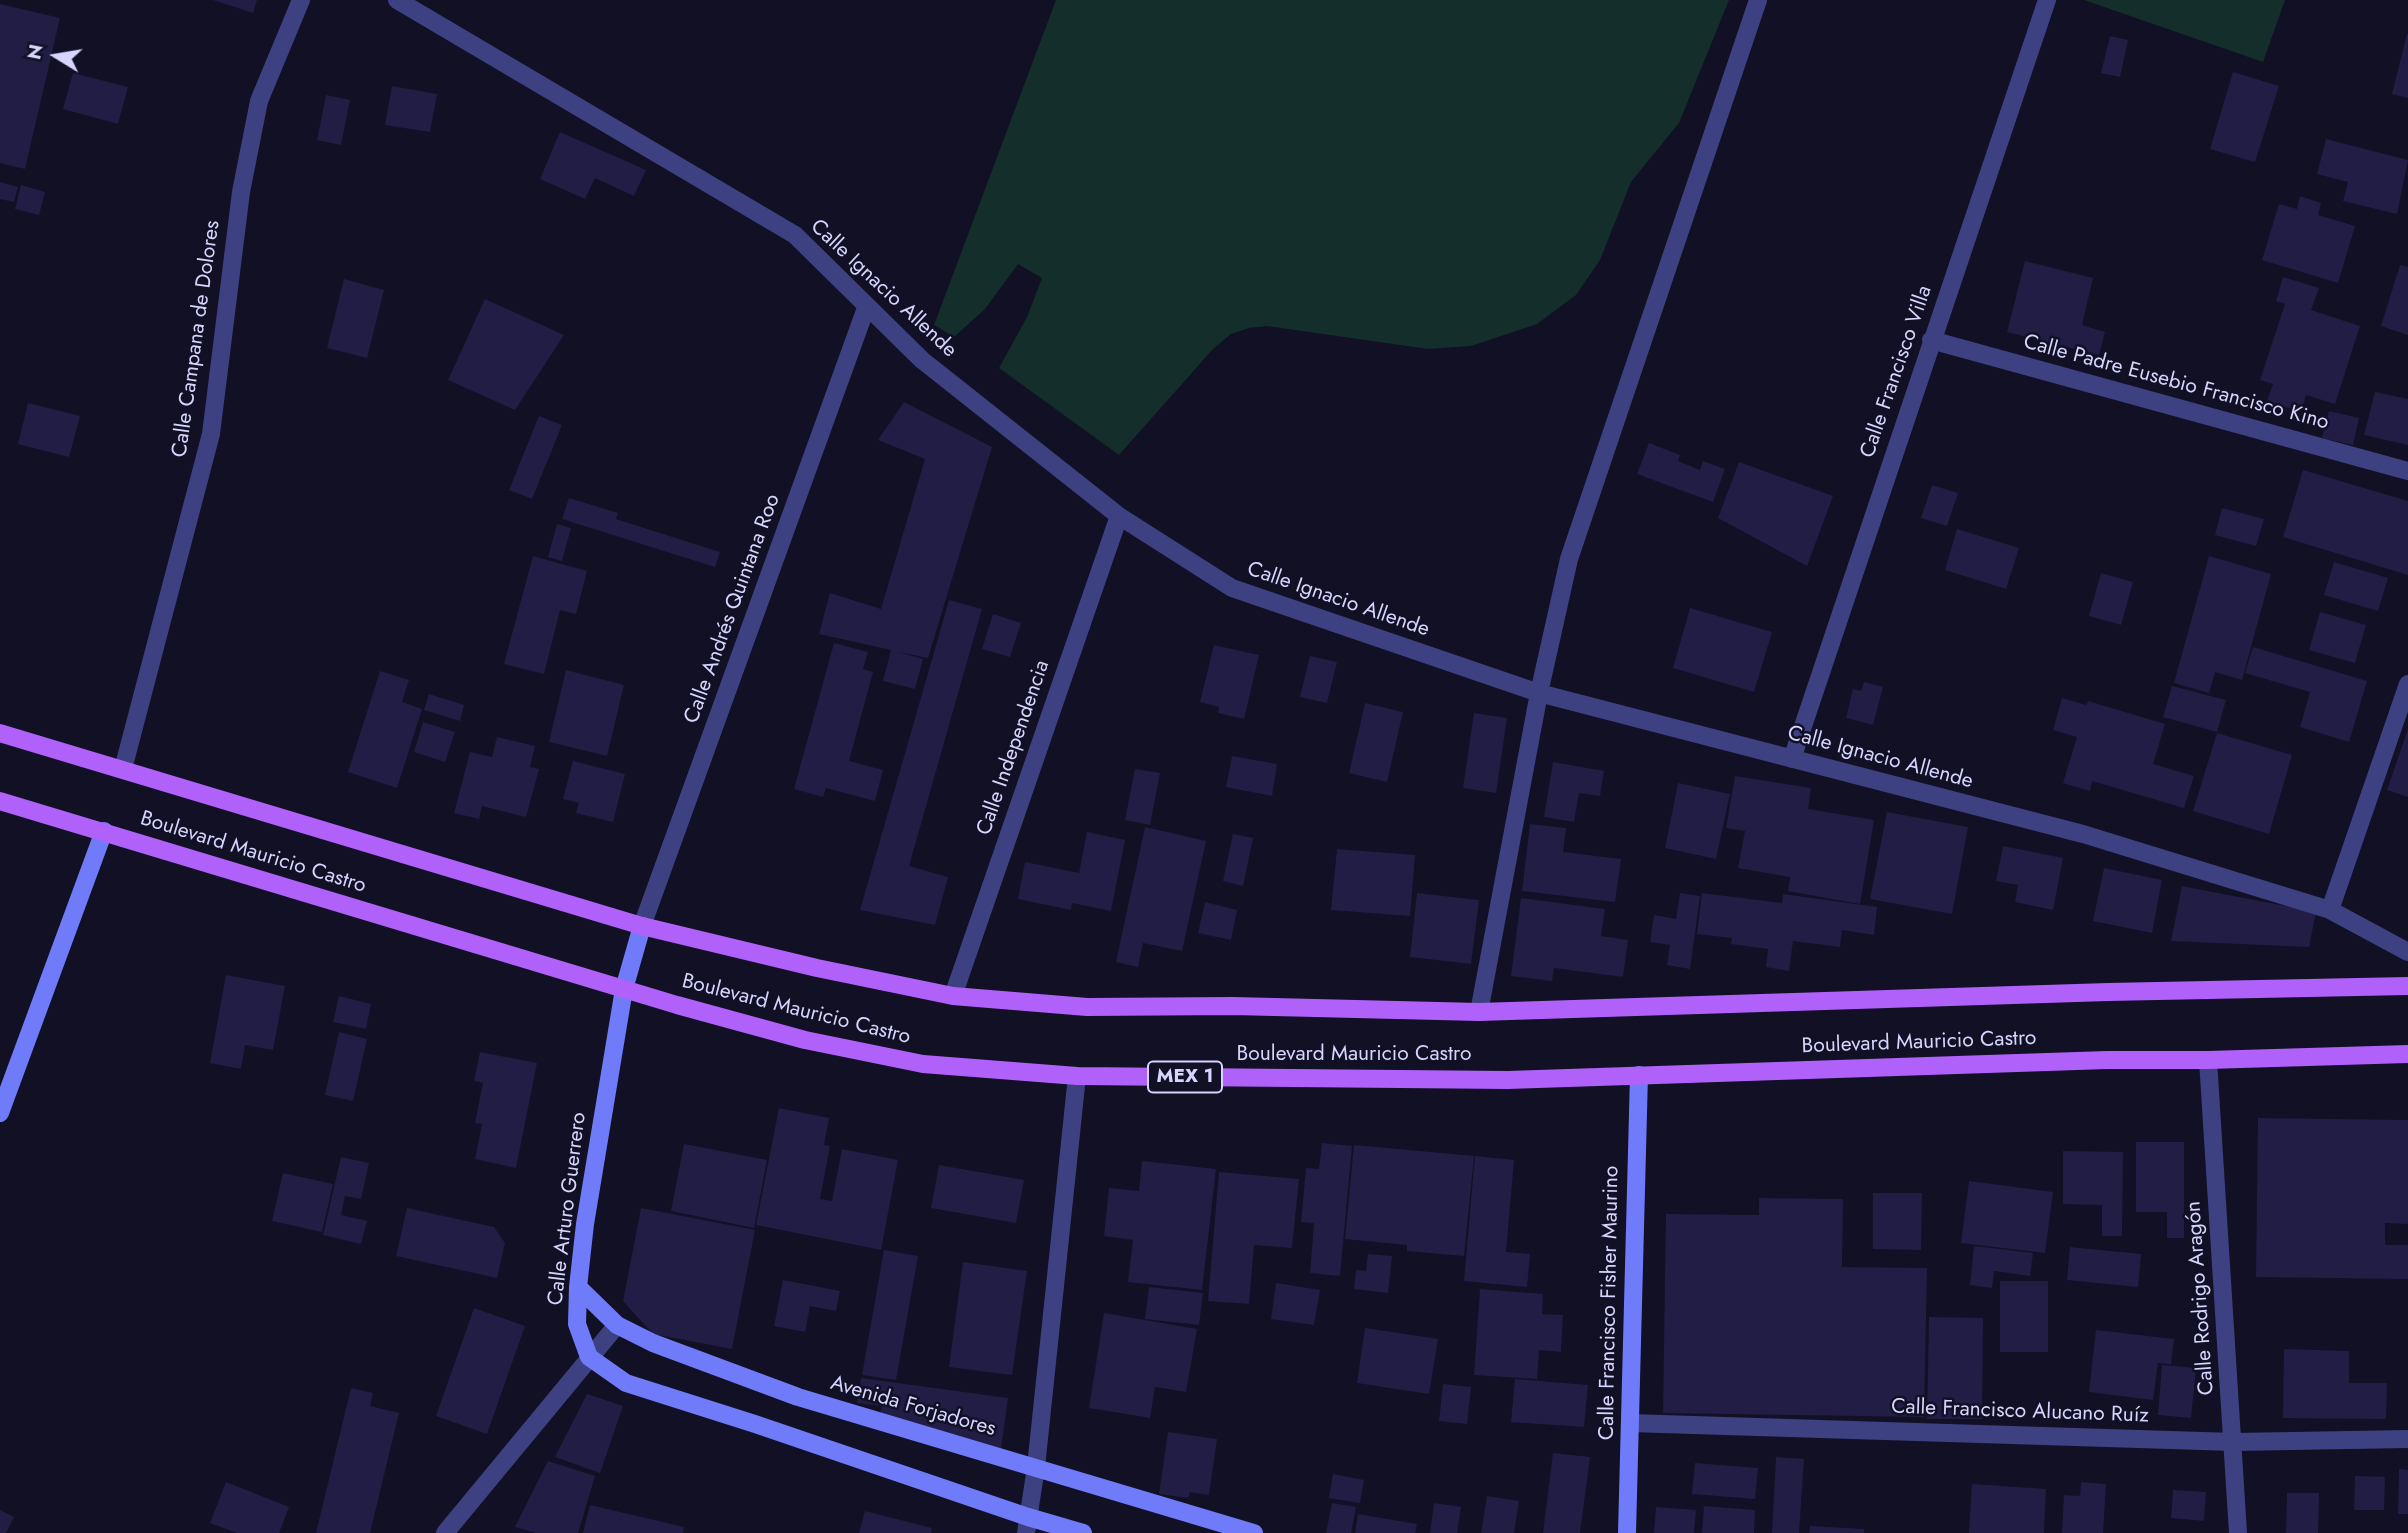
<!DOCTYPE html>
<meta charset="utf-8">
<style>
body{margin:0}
#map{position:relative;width:2408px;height:1533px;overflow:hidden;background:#111025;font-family:Jost,sans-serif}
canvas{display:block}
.north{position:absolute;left:21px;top:21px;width:70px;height:70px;-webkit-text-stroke:5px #111025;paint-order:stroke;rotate:281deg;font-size:19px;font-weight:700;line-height:28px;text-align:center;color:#d6d5fd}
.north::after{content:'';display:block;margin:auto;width:24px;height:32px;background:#d6d5fd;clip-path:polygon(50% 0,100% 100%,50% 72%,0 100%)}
</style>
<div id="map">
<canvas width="2408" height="1533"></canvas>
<div class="north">N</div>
</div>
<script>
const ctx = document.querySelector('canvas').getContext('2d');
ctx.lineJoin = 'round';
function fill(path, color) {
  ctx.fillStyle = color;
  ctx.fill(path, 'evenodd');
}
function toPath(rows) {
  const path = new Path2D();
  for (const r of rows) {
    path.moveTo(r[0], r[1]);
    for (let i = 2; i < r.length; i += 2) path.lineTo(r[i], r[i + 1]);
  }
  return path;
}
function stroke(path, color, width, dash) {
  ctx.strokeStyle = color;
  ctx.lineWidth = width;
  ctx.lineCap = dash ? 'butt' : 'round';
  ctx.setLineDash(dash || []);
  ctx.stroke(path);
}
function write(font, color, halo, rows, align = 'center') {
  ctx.font = font + ' Jost,sans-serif';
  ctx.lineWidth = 5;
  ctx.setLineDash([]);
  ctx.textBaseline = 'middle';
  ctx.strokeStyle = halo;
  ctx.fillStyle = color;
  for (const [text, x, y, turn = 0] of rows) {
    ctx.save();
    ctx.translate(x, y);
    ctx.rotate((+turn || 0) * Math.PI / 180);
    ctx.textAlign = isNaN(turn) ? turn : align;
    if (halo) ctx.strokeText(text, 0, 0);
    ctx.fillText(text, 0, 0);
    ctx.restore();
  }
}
const green = toPath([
 [1056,0,1729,0,1679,123,1631,182,1600,260,1576,295,1537,324,1471,346,1428,349,1267,326,1249,328,1231,334,1213,349,1119,455,999,368,1027,317,1042,278,1018,264,985,309,954,337,934,325],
 [2084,0,2285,0,2263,62]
]);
const building = toPath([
 [213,0,257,0,253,13],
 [0,4,60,18,25,169,0,163],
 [2407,34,2408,34,2408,98,2392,94],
 [2110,36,2128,40,2120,77,2101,73],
 [2233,72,2279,86,2255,162,2210,149],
 [73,73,128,87,118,124,63,109],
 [392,86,437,94,430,132,385,125],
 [326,95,350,100,341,145,317,140],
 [560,132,646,170,634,196,595,178,585,199,540,179],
 [2326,139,2408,160,2397,214,2343,201,2348,182,2317,174],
 [0,182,18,187,14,202,0,199],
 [21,185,45,192,39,215,15,209],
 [2300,196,2321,203,2318,215,2355,226,2338,283,2262,260,2279,204,2297,209],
 [2025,261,2093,278,2082,325,2105,332,2099,355,2007,332],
 [2400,265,2408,267,2408,335,2381,326],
 [2283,277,2319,288,2311,310,2360,326,2335,404,2306,395,2301,412,2267,401,2273,384,2260,380,2285,304,2276,301],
 [344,279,384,290,367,358,327,348],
 [485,299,564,335,515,410,448,380],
 [2375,392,2408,399,2408,445,2364,435],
 [904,402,992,447,928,658,898,652,923,659,915,689,883,681,891,650,819,634,830,593,881,609,925,459,878,440],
 [28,403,80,416,69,457,18,444],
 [2329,411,2359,418,2353,445,2322,438],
 [539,416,562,425,532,499,509,490],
 [1649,443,1680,455,1678,461,1700,470,1703,461,1725,469,1713,502,1637,474],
 [1739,462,1833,496,1807,566,1718,518],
 [2303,470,2408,501,2408,575,2283,537],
 [1932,485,1958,493,1947,526,1921,518],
 [569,498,618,513,616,519,720,552,715,567,562,519],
 [2222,508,2264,519,2256,546,2215,535],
 [557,524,571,528,562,561,548,557],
 [1957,529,2019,548,2006,589,1945,570],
 [533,556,587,571,576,614,560,610,544,674,504,664],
 [2209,556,2271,574,2242,680,2215,672,2209,693,2174,683],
 [2334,562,2388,578,2378,611,2324,595],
 [2101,573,2133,582,2121,625,2089,616],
 [949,600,982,609,909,866,948,877,935,925,860,910],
 [1690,608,1772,632,1754,692,1673,668],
 [2320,612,2366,625,2355,663,2309,650],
 [993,614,1021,623,1010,657,982,649],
 [834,643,868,652,863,669,873,672,849,761,883,770,875,801,826,788,823,797,794,789],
 [1214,645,1259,655,1244,719,1218,713,1219,707,1200,702],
 [2253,647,2367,681,2349,742,2300,727,2310,692,2245,673],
 [1310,656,1337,662,1327,703,1300,697],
 [566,670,624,685,607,756,549,742],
 [380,671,409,680,402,702,422,709,397,788,348,772],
 [1864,682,1883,687,1873,725,1846,718,1853,689,1861,691],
 [2172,686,2226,700,2217,732,2163,717],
 [429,694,464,705,460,721,424,710],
 [2062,698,2086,705,2088,701,2165,724,2153,764,2194,776,2184,808,2092,781,2090,791,2063,783,2077,737,2053,730],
 [1365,703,1403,712,1387,782,1349,773],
 [1474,713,1507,718,1496,793,1463,788],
 [423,722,455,732,445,762,414,752],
 [2408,729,2408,797,2387,790],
 [2217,733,2292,755,2269,834,2193,811],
 [497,737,535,746,530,767,539,769,526,817,482,806,479,819,454,813,470,752,492,757],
 [1232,756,1277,764,1272,796,1226,787],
 [573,761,625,774,613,822,576,813,579,803,563,799],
 [1553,762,1604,771,1600,796,1579,793,1574,822,1544,817],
 [1135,769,1160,773,1150,825,1125,820],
 [1735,776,1811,788,1808,809,1874,820,1860,904,1788,891,1790,877,1738,868,1745,831,1726,828],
 [1678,783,1730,794,1716,859,1665,848],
 [1887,812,1968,827,1952,914,1870,899],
 [1530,824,1566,828,1563,852,1621,859,1615,902,1522,891],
 [1145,827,1206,841,1182,951,1143,943,1138,967,1116,962],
 [1087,832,1125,840,1111,911,1072,903,1071,910,1018,899,1025,862,1079,873],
 [1233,834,1253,838,1243,886,1223,881],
 [2003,846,2063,858,2053,910,2015,902,2018,885,1996,881],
 [1337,849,1415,855,1410,916,1331,910],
 [2104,868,2162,880,2152,933,2093,921],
 [2182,886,2316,912,2309,947,2171,941],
 [1417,893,1479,900,1471,964,1410,957],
 [1680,893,1700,896,1690,969,1667,965,1670,945,1650,942,1654,915,1676,919],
 [1702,893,1782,903,1783,894,1877,907,1874,935,1842,930,1840,947,1793,941,1789,971,1766,967,1768,949,1731,944,1732,938,1697,934],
 [1521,898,1605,909,1601,936,1628,940,1623,977,1554,968,1552,981,1511,976],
 [1205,902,1237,910,1231,940,1198,933],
 [226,975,285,986,273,1050,245,1045,241,1069,210,1063],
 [339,996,371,1004,366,1029,333,1022],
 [339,1032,367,1039,353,1101,325,1095],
 [480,1052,537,1063,516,1168,475,1159,482,1124,475,1123,483,1083,474,1081],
 [779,1108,829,1118,824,1145,830,1146,820,1199,832,1201,842,1149,898,1160,881,1250,756,1225],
 [2258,1118,2408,1120,2408,1224,2385,1223,2385,1245,2408,1245,2408,1279,2256,1277],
 [2136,1142,2184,1142,2184,1238,2167,1238,2167,1212,2136,1212],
 [1322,1143,1352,1146,1340,1276,1310,1273,1314,1223,1301,1222,1306,1168,1319,1169],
 [684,1144,767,1160,754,1228,671,1211],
 [1354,1145,1474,1156,1464,1256,1407,1251,1407,1245,1345,1239],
 [2063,1151,2123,1152,2122,1236,2102,1236,2102,1205,2063,1204],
 [1475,1156,1514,1160,1506,1252,1530,1254,1527,1287,1464,1281],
 [341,1157,369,1163,361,1199,345,1196,341,1215,367,1221,361,1244,323,1235],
 [1142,1161,1216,1169,1202,1290,1128,1282,1133,1240,1104,1236,1109,1188,1139,1191],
 [939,1165,1024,1180,1016,1223,931,1208],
 [1219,1172,1299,1179,1292,1248,1254,1245,1249,1304,1208,1301],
 [283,1173,333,1184,322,1232,272,1221],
 [1969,1181,2053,1192,2045,1253,1961,1243],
 [1873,1193,1922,1193,1921,1250,1873,1249],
 [1759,1198,1843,1199,1842,1267,1927,1268,1924,1417,1663,1413,1666,1214,1759,1215],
 [407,1208,494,1227,505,1243,497,1278,396,1256],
 [641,1208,755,1230,732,1349,653,1334,623,1301],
 [1974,1246,2033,1253,2030,1276,1994,1271,1992,1288,1970,1285],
 [2070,1247,2141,1254,2138,1287,2067,1280],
 [884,1250,918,1256,896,1380,862,1375],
 [1368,1254,1392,1256,1388,1293,1354,1289,1356,1270,1366,1271],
 [963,1262,1027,1271,1012,1375,949,1367],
 [783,1280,840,1291,836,1311,810,1306,805,1332,774,1326],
 [2000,1281,2048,1281,2048,1352,2000,1352],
 [1276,1283,1320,1290,1314,1325,1271,1319],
 [1149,1287,1203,1293,1199,1325,1145,1319],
 [1480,1289,1543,1294,1542,1314,1563,1315,1561,1352,1539,1350,1537,1379,1474,1375],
 [474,1308,525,1326,487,1434,436,1416],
 [1104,1313,1197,1329,1186,1392,1155,1387,1150,1418,1089,1408],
 [1929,1317,1983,1318,1982,1419,1927,1419],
 [1365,1328,1438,1339,1429,1394,1357,1383],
 [2096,1330,2174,1339,2171,1364,2158,1363,2153,1400,2089,1392],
 [2284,1349,2349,1351,2349,1383,2387,1383,2386,1419,2283,1418],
 [2162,1365,2196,1368,2191,1418,2158,1415],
 [861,1378,1008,1398,1001,1449,880,1416,882,1406,857,1403],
 [1515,1379,1588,1385,1584,1427,1511,1422],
 [1443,1384,1471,1387,1467,1424,1439,1421],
 [351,1388,373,1393,370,1406,399,1413,370,1533,316,1533],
 [587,1394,623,1406,600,1473,555,1457],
 [1168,1432,1217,1439,1209,1495,1190,1492,1188,1498,1159,1494],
 [1553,1453,1590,1457,1580,1533,1543,1533],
 [1776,1457,1804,1459,1799,1533,1772,1533],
 [548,1461,595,1476,578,1533,536,1533,515,1527],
 [1695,1463,1758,1468,1755,1499,1692,1494],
 [2399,1469,2408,1470,2408,1514,2398,1514],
 [1333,1474,1364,1480,1360,1503,1329,1498],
 [2355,1476,2385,1477,2384,1510,2354,1510],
 [226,1482,289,1507,279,1533,237,1533,210,1523],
 [2081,1482,2106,1484,2103,1533,2062,1533,2064,1495,2080,1496],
 [1972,1484,2046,1489,2044,1533,1969,1533],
 [2173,1490,2206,1492,2204,1521,2171,1518],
 [2287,1493,2319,1493,2318,1533,2286,1533],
 [1487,1496,1519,1501,1514,1533,1481,1533],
 [1332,1503,1356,1507,1351,1533,1326,1533],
 [1434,1503,1461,1507,1457,1533,1430,1533],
 [590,1505,684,1527,683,1533,583,1533],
 [1704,1506,1755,1510,1754,1533,1702,1533],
 [1656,1507,1696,1510,1694,1533,1654,1533],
 [0,1510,14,1517,6,1533,0,1533],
 [865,1511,932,1528,931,1533,859,1533],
 [1358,1514,1417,1524,1415,1533,1355,1533],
 [1810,1526,1864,1529,1864,1533,1809,1533]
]);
const street = toPath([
 [397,0,795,235,922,360,1119,516,1232,588,1539,693,2083,834,2330,910,2408,952],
 [1931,340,2408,471],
 [1792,759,2047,0],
 [123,769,211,434,241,192,259,101,301,0],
 [2330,910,2408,684],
 [642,926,866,308],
 [953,996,1119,516],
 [1479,1012,1539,693,1569,559,1758,0],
 [2208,1060,2238,1533],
 [1630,1423,2234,1442,2408,1439],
 [445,1533,617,1325],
 [1026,1533,1036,1467,1077,1076]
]);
const secondary = toPath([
 [642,926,624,989,585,1224,578,1287,577,1324,589,1357,626,1383,755,1424,1028,1517,1083,1533],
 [0,1113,104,831],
 [578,1287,617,1325,653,1343,798,1397,1254,1533],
 [1627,1533,1639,1075]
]);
const primary = toPath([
 [0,733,642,926,817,968,953,996,1087,1007,1233,1006,1479,1012,2108,992,2408,986],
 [0,801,677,1005,805,1040,923,1064,1077,1076,1508,1080,2107,1060,2208,1060,2408,1054]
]);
const shields = [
 [1185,1077,74]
];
const shieldNames = [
 ["MEX 1",1185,1077]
];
const streetNames = [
 ["Calle Ignacio Allende",883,289,43],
 ["Calle Campana de Dolores",197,339,-82],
 ["Calle Francisco Villa",1897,372,-71],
 ["Calle Padre Eusebio Francisco Kino",2176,383,15],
 ["Calle Ignacio Allende",1338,600,19],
 ["Calle Andrés Quintana Roo",733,609,-70],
 ["Calle Independencia",1014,748,-71],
 ["Calle Ignacio Allende",1880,758,15],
 ["Boulevard Mauricio Castro",253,853,17],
 ["Boulevard Mauricio Castro",796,1010,14],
 ["Boulevard Mauricio Castro",1919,1043,-2],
 ["Boulevard Mauricio Castro",1354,1055],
 ["Calle Arturo Guerrero",568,1209,-83],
 ["Calle Rodrigo Aragón",2201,1298,-94],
 ["Calle Francisco Fisher Maurino",1610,1303,-89],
 ["Avenida Forjadores",913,1407,16],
 ["Calle Francisco Alucano Ruíz",2020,1412,2]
];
fill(green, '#132e2b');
fill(building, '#211d45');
stroke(street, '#3d4182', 18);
stroke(secondary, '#707bf9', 18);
stroke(primary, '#b061f9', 18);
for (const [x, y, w] of shields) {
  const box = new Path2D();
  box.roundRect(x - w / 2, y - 15.5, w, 31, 5);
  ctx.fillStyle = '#111025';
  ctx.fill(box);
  stroke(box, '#d6d5fd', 2);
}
write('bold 19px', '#d6d5fd', null, shieldNames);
write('21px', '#d6d5fd', '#111025', streetNames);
</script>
